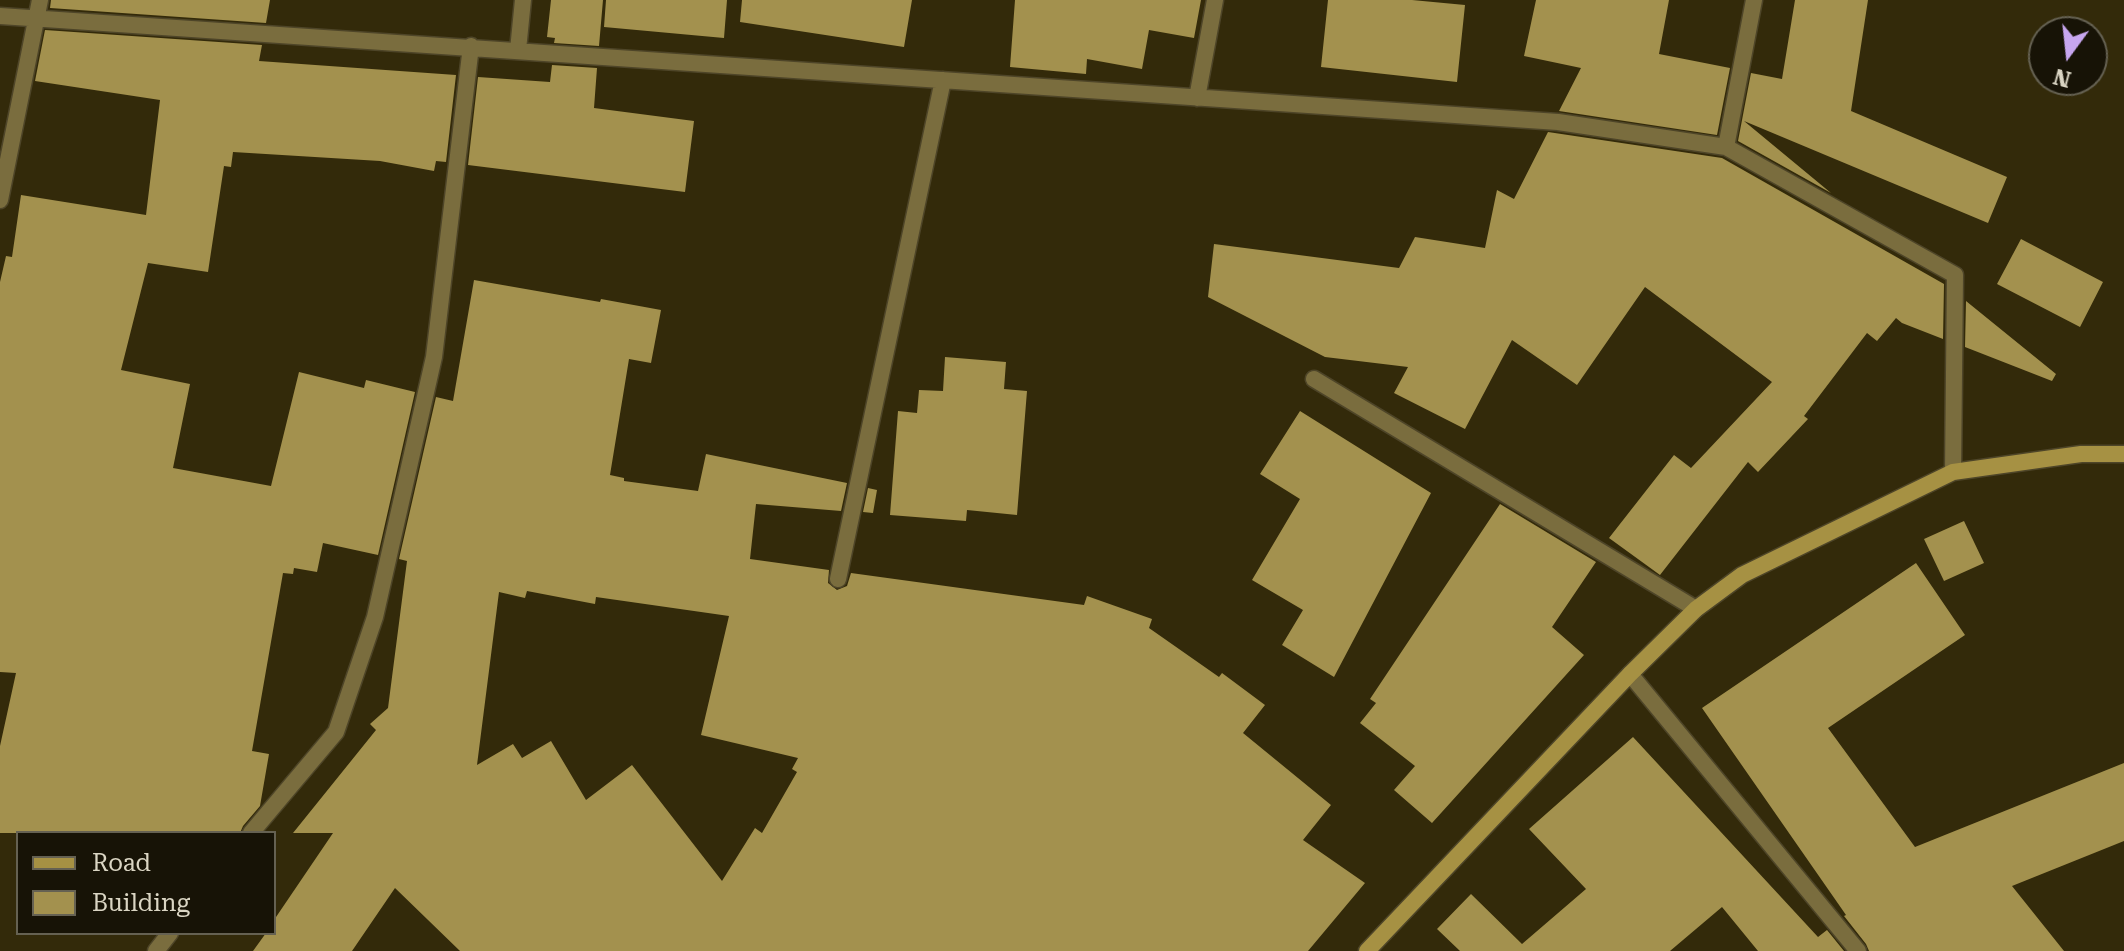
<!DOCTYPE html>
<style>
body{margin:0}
#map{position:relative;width:2124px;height:951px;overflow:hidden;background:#332a0a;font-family:"Roboto Serif",serif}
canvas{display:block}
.legend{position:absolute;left:16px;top:831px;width:260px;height:104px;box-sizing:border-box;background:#171306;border:2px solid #656152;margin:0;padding:10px 14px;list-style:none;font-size:24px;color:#dad5c3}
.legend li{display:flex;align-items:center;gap:16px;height:40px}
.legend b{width:40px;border:2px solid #656152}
.north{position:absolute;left:2028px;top:16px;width:80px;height:80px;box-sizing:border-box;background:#171306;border:2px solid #656152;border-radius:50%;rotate:195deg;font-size:22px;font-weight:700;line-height:32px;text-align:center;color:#dad5c3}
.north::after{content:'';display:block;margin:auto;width:28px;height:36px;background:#c7a6ef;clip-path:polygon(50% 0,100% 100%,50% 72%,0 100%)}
</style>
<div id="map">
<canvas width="2124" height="951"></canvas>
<ul class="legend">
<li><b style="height:10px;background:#a69143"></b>Road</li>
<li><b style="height:22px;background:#a3914e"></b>Building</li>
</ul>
<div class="north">N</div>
</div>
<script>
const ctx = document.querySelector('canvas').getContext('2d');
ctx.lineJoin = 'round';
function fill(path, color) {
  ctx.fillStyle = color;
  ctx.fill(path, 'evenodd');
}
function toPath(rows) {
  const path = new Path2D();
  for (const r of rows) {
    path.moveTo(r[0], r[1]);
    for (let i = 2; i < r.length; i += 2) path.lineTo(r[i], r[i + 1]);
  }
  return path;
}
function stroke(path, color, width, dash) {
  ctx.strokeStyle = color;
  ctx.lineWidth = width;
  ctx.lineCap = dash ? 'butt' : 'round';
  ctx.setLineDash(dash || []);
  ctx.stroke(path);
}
const building = toPath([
 [51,0,270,0,266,23,50,8],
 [551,0,603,0,599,46,554,43,555,38,547,37],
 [606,0,727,0,724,38,604,27],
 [742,0,912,0,904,47,740,22],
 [1015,0,1201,0,1194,38,1149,30,1142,69,1087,59,1086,74,1010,67],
 [1328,0,1412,0,1465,5,1457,82,1321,67],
 [1536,0,1669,0,1659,54,1730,68,1717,135,1559,111,1581,68,1524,56],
 [1795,0,1868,0,1851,111,2007,177,1988,223,1744,121,1831,193,1738,141,1751,73,1782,79],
 [45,30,262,45,259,61,456,75,446,162,436,161,434,171,380,161,233,152,231,167,224,166,208,272,148,263,121,370,190,384,173,468,271,486,299,372,364,388,366,380,415,392,378,555,323,543,317,572,294,568,293,574,283,573,252,751,269,754,260,806,243,826,240,833,0,833,0,746,16,673,0,672,0,282,6,256,12,257,21,195,146,215,160,100,35,81],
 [552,65,597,68,594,108,694,121,685,192,468,165,478,77,550,82],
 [1548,132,1722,158,1944,284,1943,339,1902,323,1896,318,1877,341,1867,333,1804,416,1808,419,1758,472,1748,462,1660,575,1609,538,1674,455,1691,468,1772,382,1645,287,1577,385,1512,340,1465,429,1394,393,1408,367,1325,357,1208,297,1214,244,1399,268,1415,237,1485,248,1497,190,1514,199],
 [2021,239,2103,282,2080,327,1997,284],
 [474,280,600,302,601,299,661,310,651,363,629,359,610,475,624,478,624,481,698,491,706,454,847,483,841,511,756,504,750,559,829,570,828,583,837,590,847,586,851,573,1084,605,1087,596,1152,619,1149,628,1219,677,1222,673,1265,705,1243,733,1331,805,1303,840,1365,883,1308,951,460,951,395,888,352,951,253,951,266,933,274,933,274,920,333,833,293,833,376,730,370,724,388,708,407,561,399,559,436,397,453,401],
 [527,591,595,604,596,597,729,616,701,735,798,758,792,769,797,772,762,833,755,828,722,881,632,765,586,800,551,741,522,758,513,744,477,765,499,592,525,598],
 [1966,301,2056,374,2052,381,1965,347],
 [945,357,1006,362,1004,389,1027,391,1017,515,967,510,966,521,890,515,898,411,917,413,919,390,943,391],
 [1300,411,1431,493,1334,677,1282,645,1303,610,1252,580,1300,499,1260,474],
 [868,488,877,490,873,513,863,512],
 [1500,504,1596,562,1552,627,1584,655,1432,823,1394,790,1415,766,1360,723,1376,703,1370,699],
 [1964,521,1984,563,1944,581,1924,539],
 [1916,563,1965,635,1828,728,1915,847,2124,763,2124,841,2012,886,2064,951,1869,951,1866,944,1844,916,1846,915,1702,708],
 [1633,737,1818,937,1827,930,1844,951,1758,951,1722,907,1670,951,1460,951,1437,929,1471,894,1522,944,1586,889,1529,829]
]);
const street = toPath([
 [0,16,1558,122,1726,147,1955,275,1953,472],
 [518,50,523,0],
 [1197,98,1215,0],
 [1726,147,1754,0],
 [0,200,40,0],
 [1314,379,1696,609],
 [838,579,943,80],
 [1630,674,1858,951],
 [251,833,336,732,375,617,434,357,471,46],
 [156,951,170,933]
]);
const secondary = toPath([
 [1367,951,1630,674,1696,609,1742,575,1953,472,2081,454,2124,454]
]);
fill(building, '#a3914e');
stroke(street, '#4e4528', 19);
stroke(secondary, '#4e4528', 19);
stroke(street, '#7a6d3e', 16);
stroke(secondary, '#a69143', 16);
</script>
